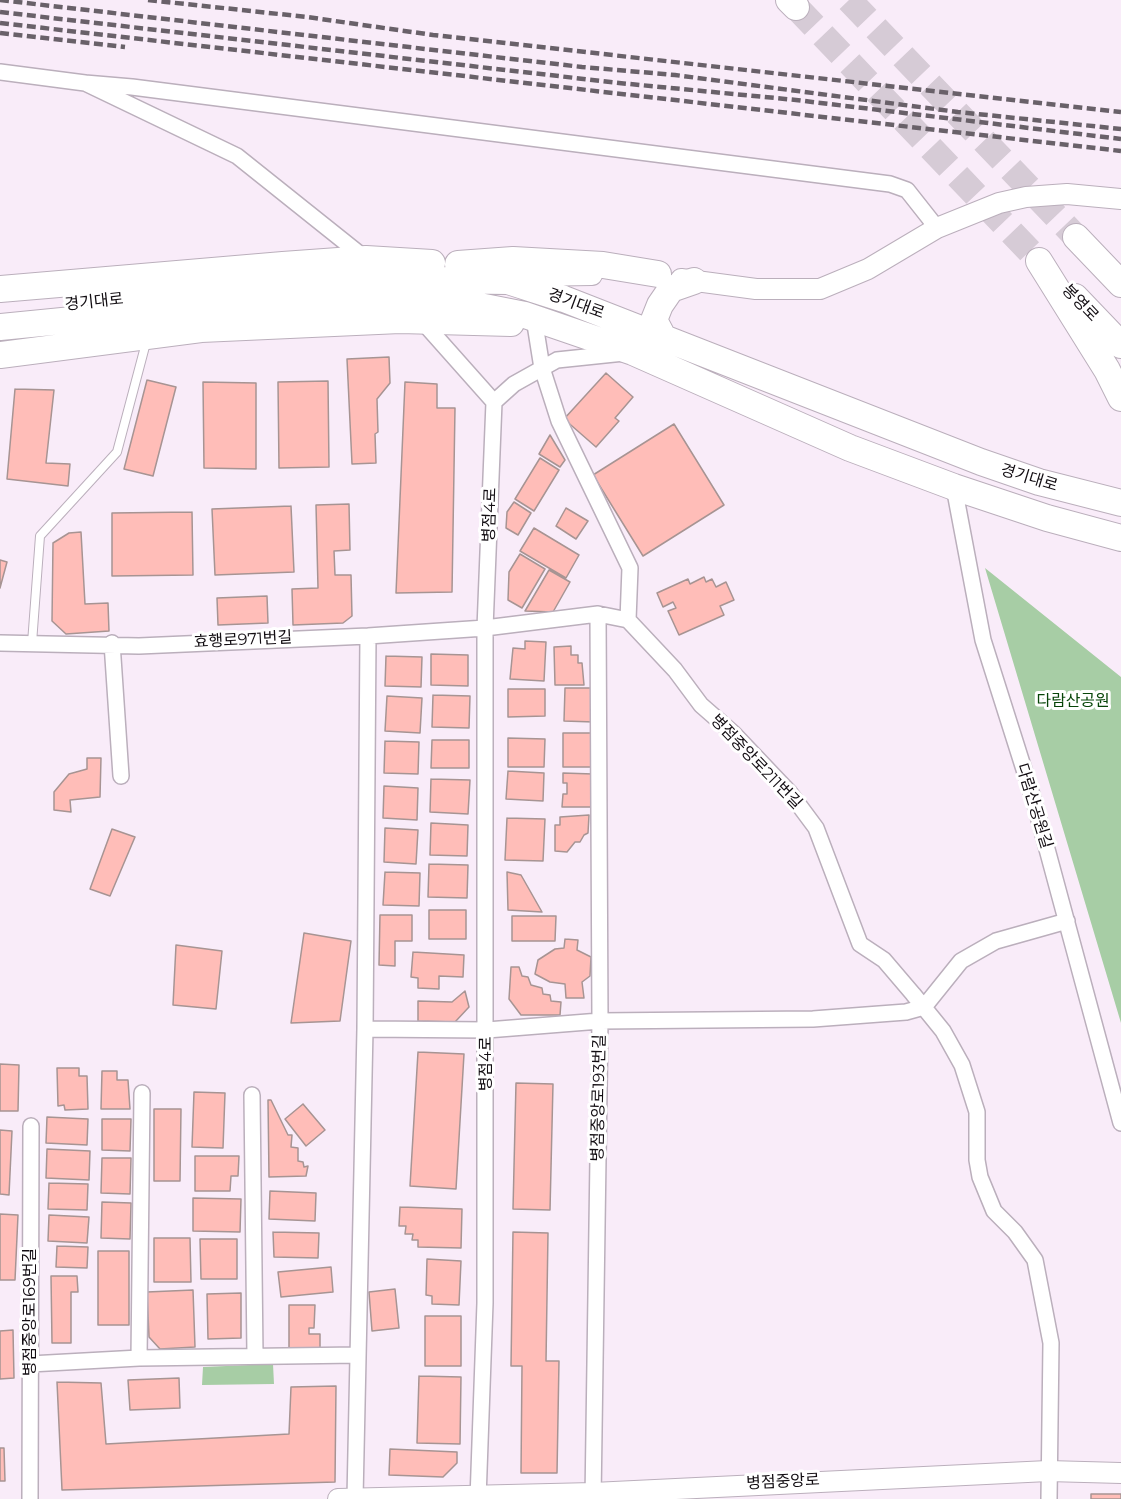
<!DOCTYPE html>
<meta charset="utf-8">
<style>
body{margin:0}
canvas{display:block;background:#f9ecf9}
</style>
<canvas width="1121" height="1499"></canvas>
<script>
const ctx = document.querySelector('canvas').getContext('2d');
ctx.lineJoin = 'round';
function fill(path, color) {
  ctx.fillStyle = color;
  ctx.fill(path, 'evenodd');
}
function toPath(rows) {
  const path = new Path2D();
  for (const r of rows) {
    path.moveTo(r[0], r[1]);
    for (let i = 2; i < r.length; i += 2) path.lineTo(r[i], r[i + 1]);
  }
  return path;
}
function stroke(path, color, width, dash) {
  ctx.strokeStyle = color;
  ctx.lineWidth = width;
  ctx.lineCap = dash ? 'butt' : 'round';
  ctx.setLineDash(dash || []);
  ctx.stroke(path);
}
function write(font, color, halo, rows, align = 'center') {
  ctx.font = font + ' Montserrat,"Noto Sans KR",sans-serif';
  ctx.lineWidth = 6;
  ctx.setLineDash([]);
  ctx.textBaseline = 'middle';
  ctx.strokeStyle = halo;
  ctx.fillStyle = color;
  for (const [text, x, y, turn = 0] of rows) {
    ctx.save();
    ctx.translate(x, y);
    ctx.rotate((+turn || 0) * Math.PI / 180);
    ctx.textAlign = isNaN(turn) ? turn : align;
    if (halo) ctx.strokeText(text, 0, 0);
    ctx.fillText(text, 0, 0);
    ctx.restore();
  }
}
const green = toPath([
 [985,568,1121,677,1121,1023],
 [273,1364,274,1384,202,1385,203,1367]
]);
const building = toPath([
 [389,357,390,383,377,399,378,432,375,434,376,463,352,464,347,359,389,357],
 [606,373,633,397,615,418,619,421,596,447,564,419,606,373],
 [147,380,176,387,153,476,124,469,147,380],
 [328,381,329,467,279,468,278,382,328,381],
 [203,382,256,383,256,469,204,468,203,382],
 [405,382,437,384,437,408,455,408,452,592,396,593,405,382],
 [15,389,54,390,46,463,70,464,68,486,7,479,15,389],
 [674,424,724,505,643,556,593,475,674,424],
 [550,435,565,460,560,467,539,454,550,435],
 [540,458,559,470,534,511,515,499,540,458],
 [514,502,531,513,518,535,506,528,507,512,514,502],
 [349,504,350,550,334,551,335,575,351,575,352,616,343,623,293,625,292,589,318,588,316,505,349,504],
 [291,506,294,572,215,575,212,509,291,506],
 [566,508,588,521,576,539,556,526,566,508],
 [192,512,193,575,112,576,112,513,192,512],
 [534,528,579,555,566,578,520,551,534,528],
 [81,532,85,604,108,603,109,631,66,634,52,621,53,543,69,533,81,532],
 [520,554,545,569,522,608,508,600,509,572,520,554],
 [0,560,7,562,0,588,0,560],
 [549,570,570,582,553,612,525,611,549,570],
 [704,577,706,582,712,579,716,587,726,582,734,600,720,606,724,615,679,635,668,611,676,608,673,602,663,607,657,593,688,579,690,584,704,577],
 [267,596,268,623,218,625,217,598,267,596],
 [525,641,546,642,544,681,510,679,513,648,525,649,525,641],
 [571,646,571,655,578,655,578,663,582,663,584,685,555,685,554,647,571,646],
 [431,654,468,655,468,686,431,685,431,654],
 [386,656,422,657,421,687,385,686,386,656],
 [565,688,595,688,594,722,564,721,565,688],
 [508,689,545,689,545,716,508,717,508,689],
 [433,695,470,696,469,728,432,727,433,695],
 [387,696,422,698,420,733,385,731,387,696],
 [563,733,595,733,594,767,563,767,563,733],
 [508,738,545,739,544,767,508,767,508,738],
 [432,740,469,740,469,768,431,768,432,740],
 [385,741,419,742,418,774,384,773,385,741],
 [87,758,101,758,100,797,70,800,71,812,54,810,54,792,69,774,87,769,87,758],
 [508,771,544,773,543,801,506,799,508,771],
 [563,773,593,774,592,807,562,807,563,794,567,794,567,783,563,783,563,773],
 [431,779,470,780,468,814,430,812,431,779],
 [384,786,418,788,417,820,383,818,384,786],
 [589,815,588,833,584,835,580,842,575,842,567,852,555,851,555,825,560,825,560,817,589,815],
 [507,818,545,819,543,861,505,860,507,818],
 [431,823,468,825,467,856,430,855,431,823],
 [385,828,418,830,416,864,384,862,385,828],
 [112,829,135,837,110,896,90,889,112,829],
 [429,864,468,865,467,898,428,897,429,864],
 [385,872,420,873,419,906,383,905,385,872],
 [507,872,521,875,542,912,508,910,507,872],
 [429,910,466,910,466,939,429,939,429,910],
 [380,915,412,915,412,941,395,941,395,966,379,965,380,915],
 [512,916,556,916,555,941,512,941,512,916],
 [304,933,351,941,340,1021,291,1023,304,933],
 [565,939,578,940,577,950,591,957,590,976,582,982,584,998,566,998,565,984,550,982,535,974,538,960,555,949,564,948,565,939],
 [176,945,222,951,216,1009,173,1005,176,945],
 [413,952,464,955,463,977,439,976,439,989,418,988,418,978,411,977,413,952],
 [511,967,519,967,522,976,528,977,531,985,542,988,543,994,550,995,551,1001,561,1002,560,1015,521,1015,509,999,511,967],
 [465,991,469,1007,455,1022,418,1021,418,1001,452,1002,465,991],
 [418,1052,464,1054,456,1189,410,1186,418,1052],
 [0,1064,19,1065,18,1111,0,1111,0,1064],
 [57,1068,79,1068,79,1076,87,1076,88,1109,65,1110,64,1105,58,1106,57,1068],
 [102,1071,117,1071,117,1080,128,1080,130,1109,101,1109,102,1071],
 [516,1083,553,1084,550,1210,513,1209,516,1083],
 [194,1092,225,1093,223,1148,192,1147,194,1092],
 [268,1100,271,1100,288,1135,292,1135,291,1147,298,1148,298,1161,303,1162,304,1167,308,1166,306,1176,269,1177,268,1100],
 [303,1104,325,1130,306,1146,285,1119,303,1104],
 [154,1109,181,1109,180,1181,154,1181,154,1109],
 [47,1117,88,1119,87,1145,46,1143,47,1117],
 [102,1119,131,1119,130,1151,102,1150,102,1119],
 [0,1130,12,1131,9,1195,0,1194,0,1130],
 [47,1149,90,1151,89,1180,46,1178,47,1149],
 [195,1156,239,1156,238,1176,231,1176,230,1191,195,1191,195,1156],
 [102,1158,131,1158,130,1194,101,1193,102,1158],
 [49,1183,88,1184,87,1210,48,1209,49,1183],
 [270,1191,316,1193,315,1221,269,1219,270,1191],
 [193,1198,241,1199,240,1232,193,1231,193,1198],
 [102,1202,131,1203,130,1239,101,1238,102,1202],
 [400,1207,462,1209,461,1248,418,1247,418,1240,412,1240,413,1234,405,1234,406,1226,399,1226,400,1207],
 [0,1214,18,1215,15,1280,0,1280,0,1214],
 [49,1215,89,1217,87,1243,48,1241,49,1215],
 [273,1232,319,1233,318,1258,274,1257,273,1232],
 [513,1232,548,1233,546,1361,559,1361,557,1473,521,1473,522,1366,511,1366,513,1232],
 [154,1238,190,1238,191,1282,154,1282,154,1238],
 [200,1239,237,1239,237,1279,201,1279,200,1239],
 [57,1246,88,1247,87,1268,56,1267,57,1246],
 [98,1251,129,1251,129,1325,98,1325,98,1251],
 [427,1259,461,1261,459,1305,432,1304,432,1296,426,1295,427,1259],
 [331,1267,333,1292,281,1297,278,1272,331,1267],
 [51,1276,77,1276,78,1292,71,1292,71,1343,52,1343,51,1276],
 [395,1289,399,1328,372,1331,369,1292,395,1289],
 [193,1290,195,1347,160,1349,149,1337,147,1292,193,1290],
 [241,1293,241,1338,208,1339,207,1294,241,1293],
 [289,1305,315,1305,314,1328,309,1328,309,1334,320,1334,320,1350,289,1350,289,1305],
 [425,1316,461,1316,461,1366,425,1366,425,1316],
 [13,1330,14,1378,0,1379,0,1331,13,1330],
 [419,1376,461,1377,460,1444,417,1443,419,1376],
 [179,1378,180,1408,130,1410,128,1380,179,1378],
 [57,1382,101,1383,106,1444,289,1434,291,1387,336,1386,335,1482,62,1490,57,1382],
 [0,1448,4,1448,5,1481,0,1481,0,1448],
 [390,1449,457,1452,457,1463,443,1477,389,1475,390,1449],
 [1091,1494,1121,1494,1121,1499,1091,1499,1091,1494]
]);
const trunkTunnel = toPath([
 [849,0,1076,237],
 [796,7,1039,261]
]);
const service = toPath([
 [32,643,40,536,117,452,147,339]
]);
const minor = toPath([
 [0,72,85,83,237,156,366,259],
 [85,83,132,87,890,184,907,190,937,228],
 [534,318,542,368,559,421,630,568,628,620,675,670,701,705,733,733,790,793,816,828,860,944,884,960,913,994,943,1031,962,1065,977,1112,977,1160,980,1177,994,1211,1015,1232,1035,1260,1051,1343,1049,1499],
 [422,321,494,402],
 [494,402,514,384,557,360,624,353],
 [954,487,983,640,1034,801,1121,1123],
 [0,643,139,646,368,636,485,628,598,614,628,620],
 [112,643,121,776],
 [365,1029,487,1030,600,1021,598,614],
 [252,1095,255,1356],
 [139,1358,142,1093],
 [30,1364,139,1358,358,1355],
 [355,1498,365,1029,368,636],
 [30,1499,31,1126],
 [478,1499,485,1303,485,628,494,402],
 [593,1499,600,1021,813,1019,906,1012,924,1007,961,961,996,941,1067,921]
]);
const tertiary = toPath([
 [681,279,756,289,820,289,868,269,937,228,999,203,1026,197,1067,194,1121,199],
 [511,280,530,276,592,275],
 [338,1499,593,1493,1048,1471,1121,1473]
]);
const primary = toPath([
 [458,264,513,260,603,265,658,274],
 [0,289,283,265,366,259,432,263],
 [109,300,356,279,508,281,564,299,981,462,1039,482,1121,503],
 [0,327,113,316,394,299,464,303,525,315,633,352,850,448,954,487,1047,518,1121,538],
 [663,337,654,320,660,305,671,289,694,281],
 [0,355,201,329,400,320,511,323]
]);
const trunk = toPath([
 [789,0,796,7],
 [1076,237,1121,284],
 [1039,261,1107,370,1121,398],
 [1075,297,1121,345]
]);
const rail = toPath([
 [0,0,582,67,675,75,958,112,1121,129],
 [148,0,307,17,433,35,1121,112],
 [0,12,619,83,796,100,1121,139],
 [0,23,1121,151],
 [0,33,125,47]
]);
const streetNames = [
 ["경기대로",94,302,-6],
 ["봉영로",1080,303,46],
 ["경기대로",576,304,20],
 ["경기대로",1029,478,17],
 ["병점4로",490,515,-88],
 ["효행로971번길",243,640,-3],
 ["병점중앙로211번길",756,762,46],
 ["다람산공원길",1034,806,73],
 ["병점4로",486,1064,-90],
 ["병점중앙로193번길",599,1098,-89],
 ["병점중앙로169번길",30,1312,-90],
 ["병점중앙로",783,1482,-3]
];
const parkNames = [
 ["다람산공원",1073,701]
];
fill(green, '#a7cda5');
fill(building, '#ffbdb8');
stroke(building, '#a79493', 1.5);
stroke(trunkTunnel, '#d6cbd6', 26, [26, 13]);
stroke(service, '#bbafbc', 10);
stroke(minor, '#bbafbc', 18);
stroke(tertiary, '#bbafbc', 22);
stroke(primary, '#bbafbc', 28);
stroke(trunk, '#bbafbc', 28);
stroke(service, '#fff', 8);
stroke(minor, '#fff', 15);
stroke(tertiary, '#fff', 20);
stroke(primary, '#fff', 26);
stroke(trunk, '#fff', 26);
stroke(rail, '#696169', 4.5, [9, 4.5]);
write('16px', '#120d12', '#fff', streetNames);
write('16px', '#074508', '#fff', parkNames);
</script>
